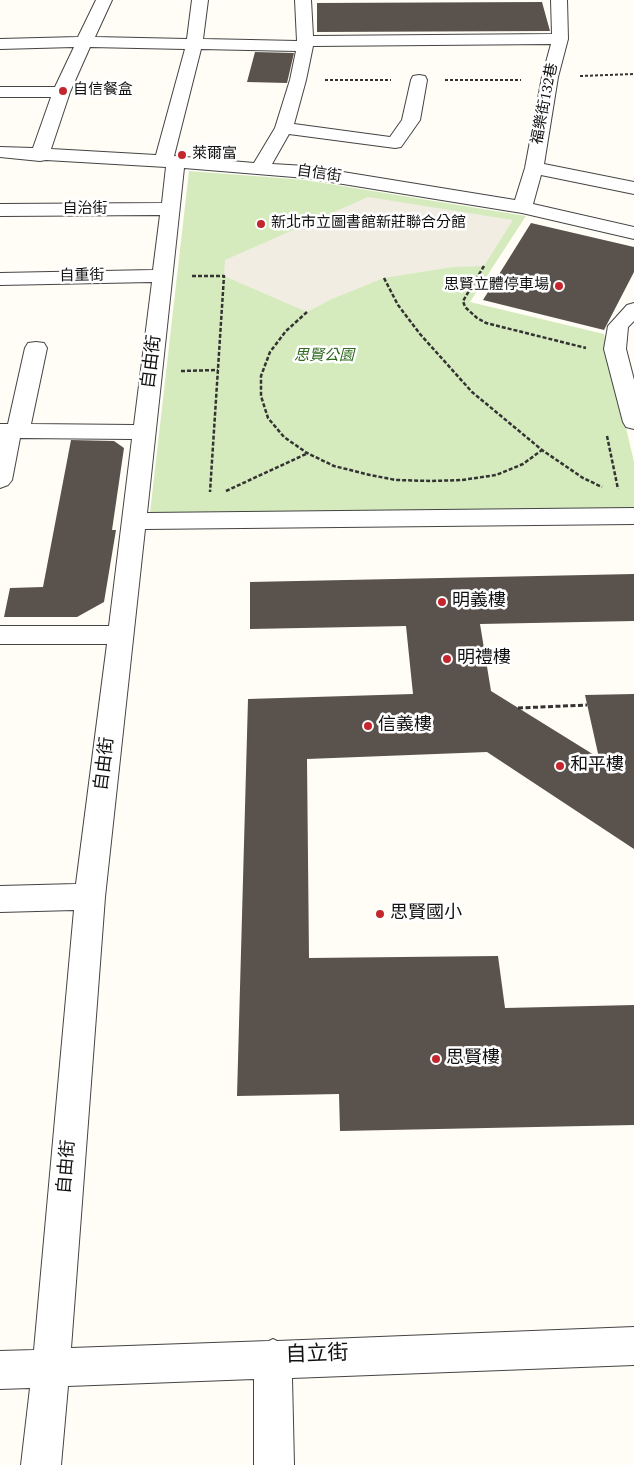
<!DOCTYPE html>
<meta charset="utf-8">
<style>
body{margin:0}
canvas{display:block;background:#fffdf5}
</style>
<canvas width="634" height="1465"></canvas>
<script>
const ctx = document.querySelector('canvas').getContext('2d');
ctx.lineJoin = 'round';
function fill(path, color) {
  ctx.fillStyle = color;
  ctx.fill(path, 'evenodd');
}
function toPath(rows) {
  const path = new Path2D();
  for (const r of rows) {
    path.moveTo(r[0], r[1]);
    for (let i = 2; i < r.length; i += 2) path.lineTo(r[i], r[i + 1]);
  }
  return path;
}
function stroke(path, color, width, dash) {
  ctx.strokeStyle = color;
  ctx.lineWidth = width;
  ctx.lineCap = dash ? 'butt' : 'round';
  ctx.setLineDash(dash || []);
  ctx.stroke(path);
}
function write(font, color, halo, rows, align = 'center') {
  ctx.font = font + ' Spectral,"Noto Sans TC",serif';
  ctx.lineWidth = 5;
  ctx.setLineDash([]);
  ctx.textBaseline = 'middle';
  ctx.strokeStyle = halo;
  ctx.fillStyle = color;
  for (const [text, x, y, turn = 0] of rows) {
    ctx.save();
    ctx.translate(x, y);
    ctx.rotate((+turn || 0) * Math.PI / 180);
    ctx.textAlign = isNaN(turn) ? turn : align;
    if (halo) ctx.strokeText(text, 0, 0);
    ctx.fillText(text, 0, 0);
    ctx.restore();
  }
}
const green = toPath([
 [189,171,305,180,526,216,470,302,604,334,634,462,634,509,150,513]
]);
const plaza = toPath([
 [368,197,513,220,484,266,453,267,384,278,332,299,307,312,224,276,225,260]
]);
const building = toPath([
 [542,2,550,31,317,32,317,3],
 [255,52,294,53,287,83,247,82],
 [531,223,634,247,634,272,604,330,483,300],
 [71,440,114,441,124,448,112,530,116,530,104,602,77,617,4,617,10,588,43,587],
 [634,574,634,621,480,624,491,691,599,758,585,695,634,694,634,849,487,752,307,759,309,958,498,956,505,1008,634,1005,634,1125,340,1131,339,1094,237,1096,248,699,413,694,406,626,250,629,250,582]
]);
const pathFar2 = toPath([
 [580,76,634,74],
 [325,80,391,80],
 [445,80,521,80]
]);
const pathFar1 = toPath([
 [484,266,463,301,465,307,477,318,486,323,586,348],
 [192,276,224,276,210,492],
 [384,278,398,305,420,334,472,392,542,450,583,478,602,487],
 [307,312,286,331,270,352,261,376,261,396,268,418,284,437,307,453,334,466,370,475,396,480,431,481,462,480,496,475,523,464,542,450],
 [181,371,218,370],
 [607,436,618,489],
 [226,491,306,454]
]);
const path = toPath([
 [518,708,587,705]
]);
const minor = toPath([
 [96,0,112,0,95,37,187,39,192,0,208,0,203,39,297,41,295,0,311,0,313,36,552,34,551,0,567,0,568,39,558,77,544,164,634,182,634,194,541,175,533,204,634,227,634,239,522,213,306,178,184,168,147,513,634,508,634,524,145,529,105,897,71,1348,269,1341,273,1339,277,1341,634,1327,634,1365,292,1378,294,1465,254,1465,254,1379,68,1386,61,1465,21,1465,30,1388,0,1389,0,1351,34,1350,74,910,0,912,0,886,76,884,107,644,0,644,0,626,109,626,132,439,20,438,12,480,8,485,0,488,0,424,8,424,25,348,28,343,36,342,44,343,47,348,31,424,134,425,152,282,0,285,0,273,153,270,160,215,0,216,0,204,162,203,166,167,46,160,40,161,0,157,0,147,33,148,51,97,0,97,0,87,55,87,74,47,0,49,0,39,78,37,96,0],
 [551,44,542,77,525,168,515,200,306,166,272,164,289,134,395,148,401,147,420,120,427,80,425,76,419,75,413,76,411,80,402,120,390,137,294,124,306,80,313,46,551,44],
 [90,47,185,49,156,155,51,149,70,92,90,47],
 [201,49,296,51,290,80,275,128,254,163,174,156,201,49],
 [634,303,634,321,628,327,626,349,634,380,634,429,626,427,623,422,604,349,608,326,627,305,634,303]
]);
const markers = [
 [63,91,5,"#c4262e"],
 [182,155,5,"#c4262e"],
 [261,224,5,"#c4262e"],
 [559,286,5,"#c4262e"],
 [442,602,5,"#c4262e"],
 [447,659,5,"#c4262e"],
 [368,726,5,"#c4262e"],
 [560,766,5,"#c4262e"],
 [380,914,5,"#c4262e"],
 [436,1059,5,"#c4262e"]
];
const farPoinames = [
 ["自信餐盒",73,91],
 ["萊爾富",192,155],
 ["新北市立圖書館新莊聯合分館",271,224],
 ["思賢立體停車場",549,286,"right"]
];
const farStreetnames = [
 ["福樂街132巷",546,104,-79],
 ["自信街",319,175,8],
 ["自治街",85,210],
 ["自重街",82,277,-1]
];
const farParknames = [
 ["思賢公園",324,357]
];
const streetNames = [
 ["自由街",153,362,-83],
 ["自由街",106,764,-83],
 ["自由街",68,1167,-85]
];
const poiNames = [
 ["明義樓",452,602],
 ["明禮樓",457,659],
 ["信義樓",378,726],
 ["和平樓",570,766],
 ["思賢國小",390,914],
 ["思賢樓",446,1059]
];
const nearStreetnames = [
 ["自立街",317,1356,-2]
];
fill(green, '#d5ebbd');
fill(plaza, '#f1ede2');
fill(building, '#5a524d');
stroke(minor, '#444', 2);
stroke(pathFar2, '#333', 2, [3, 2]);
stroke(pathFar1, '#333', 2.5, [4, 2]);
stroke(path, '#333', 3, [5, 2.5]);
fill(minor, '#fff');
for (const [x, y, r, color] of markers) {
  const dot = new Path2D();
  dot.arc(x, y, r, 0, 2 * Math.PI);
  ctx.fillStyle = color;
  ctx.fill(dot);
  stroke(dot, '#fff', 2);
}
write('15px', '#111', '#fff', farPoinames, 'left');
write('15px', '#111', '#fff', farStreetnames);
write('italic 15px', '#2f6b1f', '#fff', farParknames);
write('18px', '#111', '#fff', streetNames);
write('18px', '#111', '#fff', poiNames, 'left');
write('21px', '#111', '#fff', nearStreetnames);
</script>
